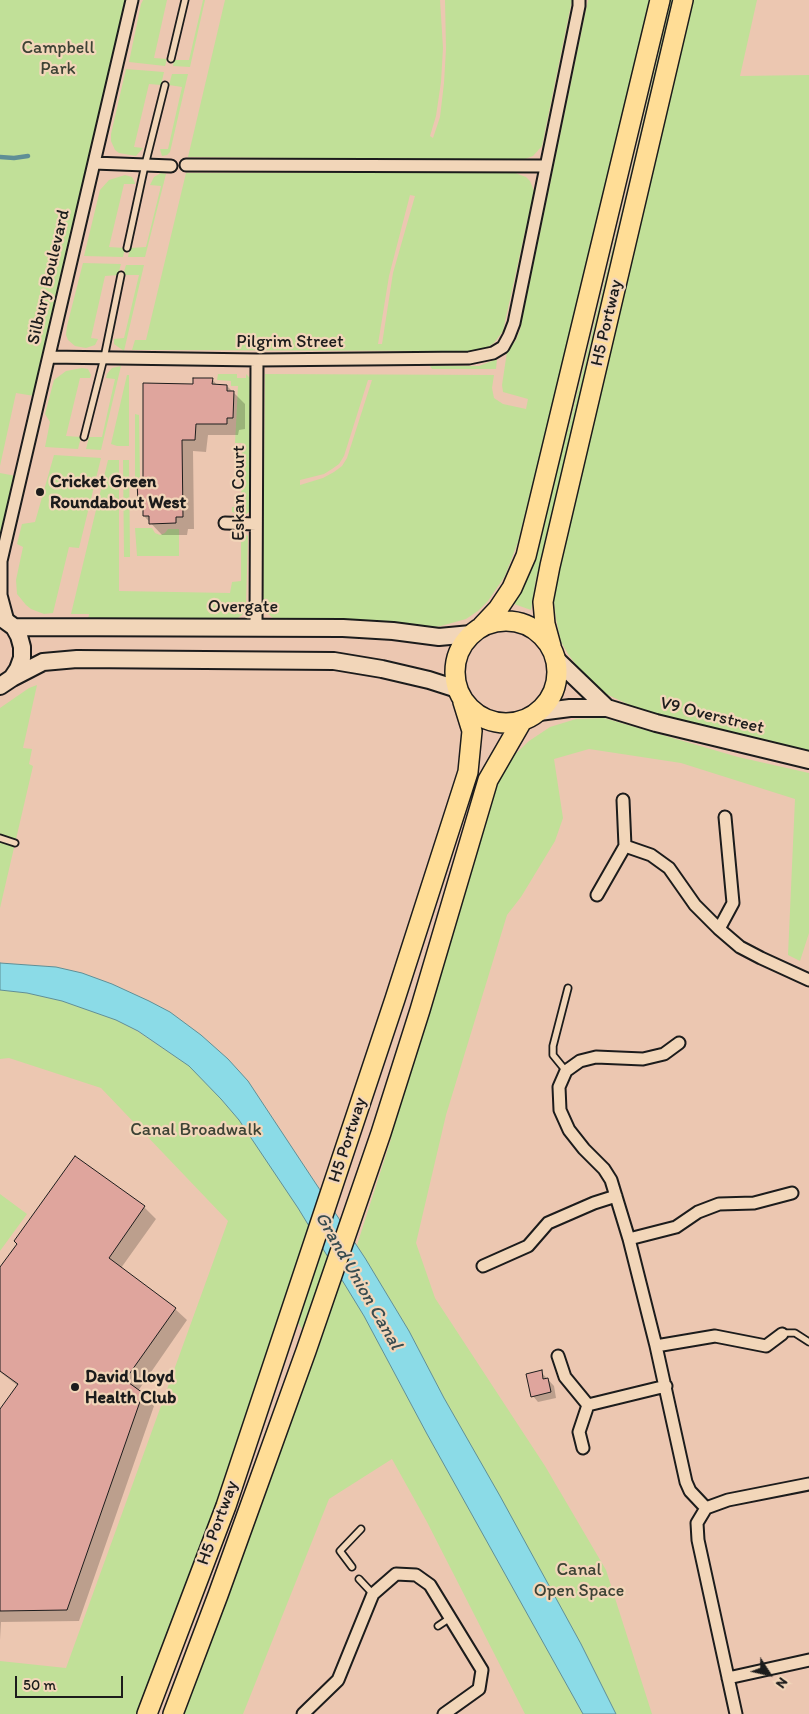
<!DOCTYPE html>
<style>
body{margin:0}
#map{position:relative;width:809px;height:1714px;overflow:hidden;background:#ecc7b1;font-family:Itim,sans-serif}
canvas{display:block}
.north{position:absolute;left:744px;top:1649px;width:50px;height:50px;-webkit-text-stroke:4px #f2d6b9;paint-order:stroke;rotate:125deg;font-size:14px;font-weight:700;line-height:20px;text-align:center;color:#1c1c1c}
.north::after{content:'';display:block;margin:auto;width:18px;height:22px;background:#1c1c1c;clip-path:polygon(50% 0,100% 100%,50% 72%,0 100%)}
.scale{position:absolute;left:15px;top:1676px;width:108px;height:22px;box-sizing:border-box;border:2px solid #1c1c1c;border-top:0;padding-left:6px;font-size:15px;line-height:18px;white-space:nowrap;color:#1c1c1c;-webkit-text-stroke:4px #f2d6b9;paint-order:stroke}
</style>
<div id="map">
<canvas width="809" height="1714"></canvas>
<div class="north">N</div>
<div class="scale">50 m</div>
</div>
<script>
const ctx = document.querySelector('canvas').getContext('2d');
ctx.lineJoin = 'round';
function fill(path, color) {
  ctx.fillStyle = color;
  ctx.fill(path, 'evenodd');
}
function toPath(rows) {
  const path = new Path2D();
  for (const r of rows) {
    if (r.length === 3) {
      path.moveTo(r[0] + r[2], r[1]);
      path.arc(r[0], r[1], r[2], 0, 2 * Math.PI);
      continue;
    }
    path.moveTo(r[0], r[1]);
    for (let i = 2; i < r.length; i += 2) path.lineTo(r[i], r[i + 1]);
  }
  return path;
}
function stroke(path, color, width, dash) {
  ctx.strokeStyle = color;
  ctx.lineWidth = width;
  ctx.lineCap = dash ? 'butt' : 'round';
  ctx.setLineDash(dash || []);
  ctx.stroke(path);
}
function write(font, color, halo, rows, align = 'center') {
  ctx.font = font + ' Itim,sans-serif';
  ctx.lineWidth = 4.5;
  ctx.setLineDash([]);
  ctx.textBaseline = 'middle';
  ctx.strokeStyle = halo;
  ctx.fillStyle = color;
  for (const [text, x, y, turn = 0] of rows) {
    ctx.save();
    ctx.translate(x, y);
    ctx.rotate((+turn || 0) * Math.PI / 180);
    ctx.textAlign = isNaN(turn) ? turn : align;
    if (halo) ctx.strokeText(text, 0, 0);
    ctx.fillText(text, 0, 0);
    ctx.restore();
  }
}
const green = toPath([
 [0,0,132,0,40,397,16,393,0,466],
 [143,0,167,0,154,58,167,59,165,66,129,62,141,4],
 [203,0,205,0,190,67,173,66,174,60,189,60],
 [225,0,440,0,443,48,441,82,436,116,430,136,433,138,440,117,444,83,446,49,445,0,572,0,542,146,533,156,522,160,188,157],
 [588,0,649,0,607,185,518,542,505,576,488,601,478,611,466,619,441,626,429,628,277,620,273,618,266,612,263,603,265,374,494,375,492,388,494,398,503,404,526,409,528,399,503,392,502,385,507,352,516,340,520,330],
 [368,380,372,380,347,458,342,466,334,472,323,478,300,485,300,480,324,474,332,469,339,464,344,456],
 [671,0,679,0,586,396,536,579,531,610,514,604,528,577,570,422,624,202],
 [683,0,757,0,740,76,809,75,809,752,647,713,606,694,582,673,568,654,561,642,556,619,550,566],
 [126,69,164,72,161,85,149,84,134,147,143,148,136,156,119,153,115,150,111,141,111,134],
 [172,74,188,74,170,152,167,155,162,156,160,149,168,149,182,87,169,85],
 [161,173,166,174,145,257,128,257,130,248,146,247,161,186,150,185,154,177],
 [186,173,515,173,526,177,530,181,534,191,503,331,494,343,488,347,472,351,132,350,135,340,146,340],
 [410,195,415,196,393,273,382,344,378,344,389,276],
 [125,175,132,177,135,183,135,184,124,184,109,247,125,248,123,257,84,256,100,190,109,180],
 [83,263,121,264,118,275,105,276,91,338,98,339,95,345,86,348,75,346,68,340,66,335,67,326],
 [126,265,144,265,124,351,114,344,114,339,124,338,139,275,123,275],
 [497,359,496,369,432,369,430,366,479,366],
 [121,366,101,450,86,449,89,437,102,437,115,379,106,378,107,374,112,368],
 [82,368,88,369,91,375,90,378,80,378,66,436,81,437,78,449,45,447,50,422,45,414,54,380,66,371],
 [218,374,237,374,237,378,246,378,246,374,251,379,249,512,244,516,232,512,232,507,241,507,242,443,235,443,238,386,231,386,231,381,217,380],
 [127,375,129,375,129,446,117,446,111,444],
 [135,414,139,415,140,481,135,481],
 [54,455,101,458,79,548,69,547,53,613,44,614,31,609,26,605,17,594,16,580,23,547,17,544,22,524,35,522],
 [108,460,119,460,119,591,230,593,232,582,241,581,241,540,232,538,232,534,233,531,240,530,248,536,246,605,242,615,232,622,88,620,89,614,71,614],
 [123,460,129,460,130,557,124,557],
 [0,473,21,477,0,563],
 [135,528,152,528,155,533,160,535,165,533,168,529,179,529,179,556,137,556],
 [37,685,23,748,32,749,29,764,33,766,0,908,0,708,29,688],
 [604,718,738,757,809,773,809,933,800,961,788,955,795,799,681,763,589,749,554,759,563,818,555,841,521,897,507,915,446,1115,416,1243,435,1298,545,1466,606,1570,652,1714,616,1714,581,1644,444,1398,409,1331,357,1245,391,1139,392,1098,488,780,529,741,550,727,576,719],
 [0,990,27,993,62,1001,116,1020,137,1031,189,1066,221,1099,239,1120,298,1208,364,1316,427,1434,583,1714,525,1714,427,1522,392,1459,329,1499,243,1714,173,1714,310,1340,291,1313,147,1714,0,1714,0,1661,66,1668,228,1221,101,1088,9,1058,0,1059],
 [0,1194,27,1214,0,1251]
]);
const water = toPath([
 [0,963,56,967,82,973,112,984,149,1001,170,1012,201,1035,228,1059,248,1081,365,1258,409,1331,444,1398,500,1496,581,1644,616,1714,583,1714,427,1434,364,1316,298,1208,239,1120,221,1099,189,1066,138,1031,116,1020,62,1001,27,993,0,990,0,963]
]);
const shadow = toPath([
 [212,379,218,386,227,386,245,404,245,429,239,430,238,435,208,435,206,452,193,451,194,529,188,529,187,535,162,535,144,516,144,505,139,500,144,484,194,385],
 [144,1207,156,1219,121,1268,175,1309,187,1320,138,1391,154,1406,79,1621,1,1622,0,1640,0,1411,18,1386,0,1372,0,1269],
 [541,1372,554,1386,556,1398,538,1402,533,1396]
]);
const stream = toPath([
 [0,157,14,158,28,156]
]);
const building = toPath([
 [193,378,213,378,212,384,227,385,227,391,234,391,233,418,227,418,227,424,196,424,195,440,182,440,183,517,176,517,176,523,149,524,149,516,143,516,143,501,138,501,137,483,143,482,143,383,193,384,193,378],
 [75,1156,145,1206,109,1258,176,1308,125,1380,143,1393,67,1610,0,1611,0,1409,18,1384,0,1371,0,1267,17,1244,14,1241,75,1156],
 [542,1370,543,1379,548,1378,551,1392,531,1397,526,1374,542,1370]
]);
const lane = toPath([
 [171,59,185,0],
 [127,248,145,165,165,85],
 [84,437,104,358,121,275],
 [0,838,15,843],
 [566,1071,553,1055,553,1046,568,988],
 [782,1334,787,1333,795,1333,809,1342],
 [352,1567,340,1551,361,1529],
 [359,1579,373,1594],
 [438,1626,450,1618]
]);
const street = toPath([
 [94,163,171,166],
 [186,165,545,166],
 [49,357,257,360,469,358,493,353,503,347,509,336,514,323,579,6,579,0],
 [225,523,256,524],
 [8,621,1,595,1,561,132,0],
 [256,627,257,360],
 [625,846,651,855,669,868,695,905,719,929,740,947,761,958,809,980],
 [597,895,625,846,623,800],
 [719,929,733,903,725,817],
 [679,1043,664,1054,643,1059,596,1057,580,1061,566,1071,559,1087,560,1110,569,1130,584,1149,604,1169,611,1180,629,1239,656,1346,686,1482,690,1491,706,1508],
 [629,1239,676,1227,698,1212,719,1204,754,1203,792,1193],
 [483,1266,528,1246,548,1223,594,1203,616,1196],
 [656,1346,715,1336,766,1346,782,1334],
 [558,1356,565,1377,588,1405,579,1432,583,1448],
 [588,1405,666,1386],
 [706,1508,697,1523,698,1540,736,1714],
 [706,1508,728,1500,809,1484],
 [728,1678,809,1660],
 [303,1714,338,1680,373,1594,396,1574,416,1575,430,1585,482,1670,479,1689,444,1714]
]);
const secondary = toPath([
 [0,617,14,627,19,636,22,647,22,658,18,669,12,678,0,686],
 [14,627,343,628,393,631,439,637,471,634],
 [556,659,607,708],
 [12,678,43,662,77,659,334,661,382,669,429,680,457,689],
 [539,712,570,708,607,708,656,723,809,760]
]);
const primary = toPath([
 [506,672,51],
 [482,626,498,609,512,588,526,556,660,0],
 [551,646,545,624,543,602,550,566,683,0],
 [147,1714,226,1506,395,999,468,772,472,731,463,702],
 [173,1714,218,1595,306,1351,381,1133,420,1010,488,780,522,721]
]);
const markers = [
 [40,492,5,"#1c1c1c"],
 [75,1387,5,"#1c1c1c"]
];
const parkNames = [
 ["Campbell",58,48],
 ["Park",58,69],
 ["Canal Broadwalk",196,1130],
 ["Canal",579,1570],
 ["Open Space",579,1591]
];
const streetNames = [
 ["Silbury Boulevard",49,277,-77],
 ["H5 Portway",607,323,-77],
 ["Pilgrim Street",290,342],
 ["Eskan Court",239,493,-90],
 ["Overgate",243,607],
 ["V9 Overstreet",712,716,14],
 ["H5 Portway",348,1140,-72],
 ["H5 Portway",218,1523,-70]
];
const poiNames = [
 ["Cricket Green",50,482],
 ["Roundabout West",50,503],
 ["David Lloyd",85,1377],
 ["Health Club",85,1398]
];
const waterNames = [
 ["Grand Union Canal",358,1281,60]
];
fill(green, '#c1e098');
fill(water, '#8bdbe7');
stroke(water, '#5f8f96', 1);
fill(shadow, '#0003');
stroke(stream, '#5f8f96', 4.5);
fill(building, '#dfa59d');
stroke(building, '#1c1c1c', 1);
stroke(lane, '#1c1c1c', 9);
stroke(street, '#1c1c1c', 15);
stroke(secondary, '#1c1c1c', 20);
stroke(primary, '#1c1c1c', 22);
stroke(lane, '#f2d6b9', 5.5);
stroke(street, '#f2d6b9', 11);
stroke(secondary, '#f2d6b9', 16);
stroke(primary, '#ffdd96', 19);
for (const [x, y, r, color] of markers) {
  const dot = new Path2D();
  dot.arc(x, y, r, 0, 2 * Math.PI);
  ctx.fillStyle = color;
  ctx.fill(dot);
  stroke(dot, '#f2d6b9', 2);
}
write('18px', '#3d4335', '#f2d6b9', parkNames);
write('18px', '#1c1c1c', '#f2d6b9', streetNames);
write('bold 18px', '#1c1c1c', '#f2d6b9', poiNames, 'left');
write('italic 19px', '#384c4f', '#f2d6b9', waterNames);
</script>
